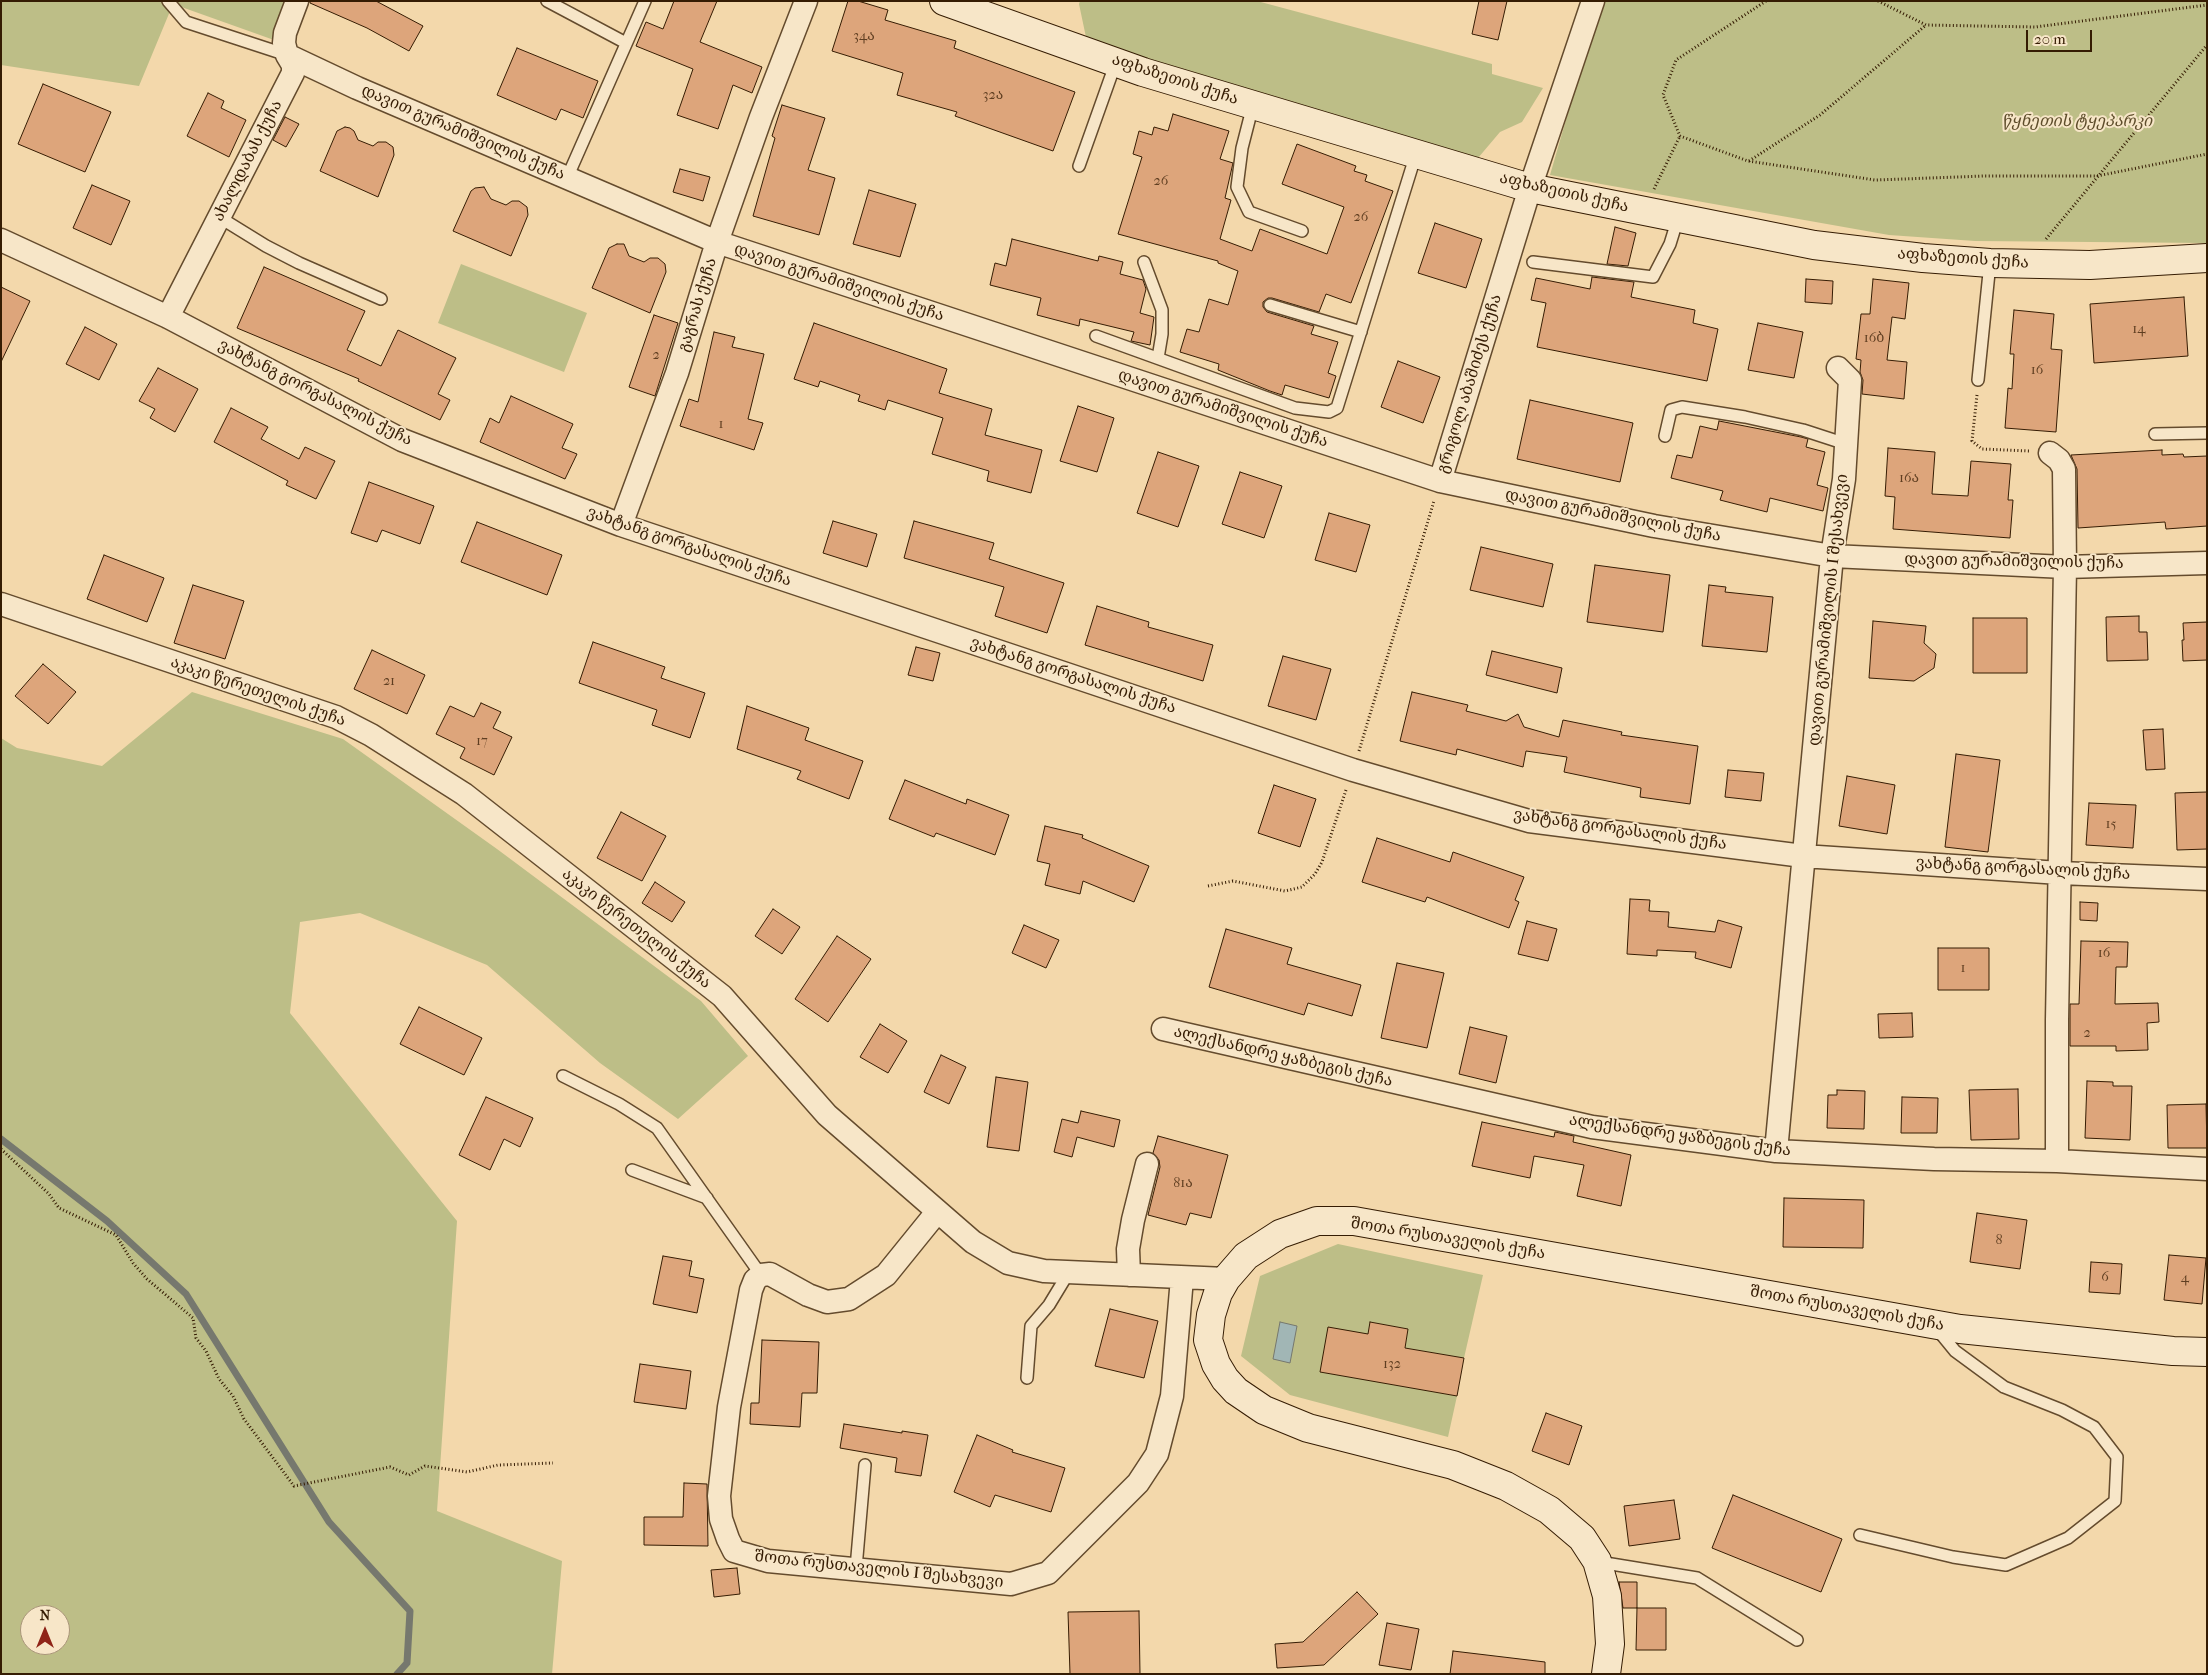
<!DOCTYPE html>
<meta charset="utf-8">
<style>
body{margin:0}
#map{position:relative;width:2208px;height:1675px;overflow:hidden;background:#f3d8ab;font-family:"IM FELL French Canon",serif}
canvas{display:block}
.frame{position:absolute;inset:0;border:2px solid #351c03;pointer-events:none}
.north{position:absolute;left:20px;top:1605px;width:50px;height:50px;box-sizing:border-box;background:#f7e6c8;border:1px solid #a99579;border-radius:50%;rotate:0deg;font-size:14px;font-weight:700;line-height:20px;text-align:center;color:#351c03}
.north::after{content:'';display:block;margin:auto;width:18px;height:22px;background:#8f2418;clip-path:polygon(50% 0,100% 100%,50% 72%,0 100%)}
.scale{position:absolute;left:2026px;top:30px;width:66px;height:22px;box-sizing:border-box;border:2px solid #351c03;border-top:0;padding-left:6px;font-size:15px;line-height:18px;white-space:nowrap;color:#351c03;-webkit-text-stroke:4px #f7e6c8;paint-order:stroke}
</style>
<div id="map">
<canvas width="2208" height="1675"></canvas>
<div class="frame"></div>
<div class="north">N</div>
<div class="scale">20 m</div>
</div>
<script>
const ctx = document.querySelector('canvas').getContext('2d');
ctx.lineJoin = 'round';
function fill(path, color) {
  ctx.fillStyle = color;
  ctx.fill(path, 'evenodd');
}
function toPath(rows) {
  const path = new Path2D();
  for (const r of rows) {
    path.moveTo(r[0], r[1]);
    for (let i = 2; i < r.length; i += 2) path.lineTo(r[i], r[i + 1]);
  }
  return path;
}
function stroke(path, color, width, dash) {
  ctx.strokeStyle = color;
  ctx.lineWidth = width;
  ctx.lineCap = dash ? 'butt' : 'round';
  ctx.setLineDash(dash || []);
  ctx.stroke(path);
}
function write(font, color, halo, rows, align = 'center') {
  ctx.font = font + ' "IM FELL French Canon","Noto Serif Georgian",serif';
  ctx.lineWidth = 4;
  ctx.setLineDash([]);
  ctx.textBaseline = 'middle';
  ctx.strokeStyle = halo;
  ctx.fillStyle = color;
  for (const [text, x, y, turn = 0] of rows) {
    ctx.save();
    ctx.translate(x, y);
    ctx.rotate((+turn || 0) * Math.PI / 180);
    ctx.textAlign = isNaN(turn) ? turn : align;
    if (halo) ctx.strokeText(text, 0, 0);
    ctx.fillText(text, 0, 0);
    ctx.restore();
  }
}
const green = toPath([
 [1,1,291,1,274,40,173,4,139,86,1,65],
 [1080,1,1257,1,1492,64,1492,74,1543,88,1522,122,1500,132,1478,158,1087,42,1079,4],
 [1604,1,2207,1,2207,243,1975,241,1889,235,1550,175,1579,75],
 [461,264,587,313,564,372,438,323],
 [192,692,343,739,497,849,701,1001,748,1056,678,1119,600,1063,487,965,360,913,300,922,290,1013,457,1221,437,1511,562,1561,552,1674,1,1674,1,738,17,748,102,766],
 [30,1615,60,1615,60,1645,30,1645],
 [1338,1244,1483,1275,1464,1358,1405,1348,1408,1329,1370,1322,1368,1334,1321,1372,1457,1396,1448,1437,1290,1395,1241,1356,1260,1276]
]);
const water = toPath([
 [1280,1322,1297,1326,1290,1363,1273,1359,1280,1322]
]);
const stream = toPath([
 [1,1139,107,1221,186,1294,329,1522,410,1611,407,1663,397,1674]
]);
const building = toPath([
 [310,1,376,1,423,26,409,51,367,28,310,3,310,1],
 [674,1,717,1,700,42,762,67,752,93,733,85,718,129,677,115,693,69,636,46,646,22,663,29,674,1],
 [848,1,858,1,888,10,885,20,956,41,954,48,1075,92,1053,151,955,116,957,112,897,95,903,73,832,51,848,1],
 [1479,1,1507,1,1498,40,1472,34,1479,1],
 [517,48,598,81,583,118,561,109,556,120,497,95,517,48],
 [43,84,111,112,85,172,18,144,43,84],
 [208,93,224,101,221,108,246,120,229,157,187,136,208,93],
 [782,105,825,118,808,170,835,178,819,235,753,216,775,138,772,136,782,105],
 [1173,114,1229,131,1220,159,1233,163,1225,198,1231,200,1220,239,1252,251,1260,229,1327,254,1344,207,1282,184,1297,144,1356,166,1354,171,1367,175,1365,181,1393,191,1351,303,1326,294,1319,312,1272,298,1268,298,1263,302,1263,307,1267,312,1314,326,1311,334,1338,342,1328,373,1336,376,1329,398,1285,385,1282,395,1270,391,1218,370,1219,364,1180,352,1187,329,1199,332,1209,299,1228,305,1238,271,1218,263,1218,261,1118,234,1142,157,1133,154,1139,131,1152,135,1154,127,1168,131,1173,114],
 [285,117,299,124,286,147,273,140,285,117],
 [345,127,350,128,354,131,358,140,373,146,378,142,386,142,393,147,394,155,378,197,320,171,337,131,345,127],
 [680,169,710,177,703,201,673,192,680,169],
 [92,185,130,201,111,245,73,228,92,185],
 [484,187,491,199,506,205,512,201,519,201,527,207,528,215,511,256,453,231,471,191,475,188,484,187],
 [869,190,916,204,900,257,853,244,869,190],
 [1435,223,1482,239,1466,288,1418,273,1435,223],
 [1615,227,1636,233,1628,266,1607,264,1615,227],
 [1012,239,1098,261,1099,256,1123,262,1120,274,1143,280,1146,289,1140,313,1154,317,1150,345,1131,341,1134,332,1080,319,1079,326,1037,315,1041,298,990,285,995,263,1006,266,1012,239],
 [617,244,624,244,629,256,644,262,650,258,658,258,665,264,666,272,650,313,592,288,609,248,617,244],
 [264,267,365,311,347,350,381,366,398,330,456,358,438,394,450,400,440,420,358,381,359,379,237,328,264,267],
 [1592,277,1634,282,1631,297,1695,310,1693,323,1718,329,1707,381,1537,347,1546,303,1531,300,1536,278,1590,289,1592,277],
 [1806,279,1833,281,1832,304,1805,302,1806,279],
 [1873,279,1909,283,1905,319,1892,317,1887,360,1907,362,1904,399,1862,394,1863,380,1860,372,1861,360,1856,359,1861,314,1870,314,1873,279],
 [1,287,30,301,1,362,1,287],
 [2184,297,2188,356,2094,363,2090,304,2184,297],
 [2014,310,2054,314,2051,349,2062,350,2056,432,2005,428,2008,388,2012,389,2014,354,2010,354,2014,310],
 [654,315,678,323,655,396,629,387,654,315],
 [814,323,947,369,939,393,992,409,985,435,1042,450,1031,493,987,481,989,471,932,454,943,418,888,400,885,410,858,401,860,395,820,381,818,387,794,379,814,323],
 [1758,323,1803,332,1794,378,1748,370,1758,323],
 [85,327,117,344,99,380,66,364,85,327],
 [714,332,735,337,732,347,764,354,748,419,763,423,754,450,680,426,689,399,698,402,714,332],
 [1398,361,1440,377,1423,423,1381,407,1398,361],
 [158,368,198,389,175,432,150,418,155,409,139,401,158,368],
 [511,396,573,424,562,448,577,454,565,479,480,442,490,418,499,423,511,396],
 [1530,400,1633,423,1620,482,1517,459,1530,400],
 [1078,406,1114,418,1097,472,1060,461,1078,406],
 [231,408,268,427,261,439,299,459,305,447,335,461,316,499,286,485,288,481,214,442,231,408],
 [1719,421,1801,437,1808,439,1806,447,1825,452,1817,485,1828,488,1823,511,1770,498,1767,512,1720,500,1723,491,1671,478,1677,455,1692,458,1700,426,1717,430,1719,421],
 [1888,448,1935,452,1932,494,1968,496,1971,461,2011,464,2008,500,2013,500,2010,538,1893,529,1895,497,1885,496,1888,448],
 [2162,450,2162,455,2183,454,2184,457,2207,456,2207,526,2166,529,2165,522,2078,528,2077,469,2071,455,2162,450],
 [1158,452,1199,466,1178,527,1137,513,1158,452],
 [1240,472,1282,486,1264,538,1222,524,1240,472],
 [369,482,434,506,420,544,382,530,377,542,351,533,369,482],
 [1329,513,1370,525,1356,572,1315,560,1329,513],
 [833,521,877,534,867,567,823,553,833,521],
 [914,521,994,543,989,559,1064,583,1047,633,995,616,1004,587,904,558,914,521],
 [477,522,562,555,547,595,461,562,477,522],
 [1481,547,1553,564,1543,607,1470,590,1481,547],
 [104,555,164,578,147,622,87,599,104,555],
 [1595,565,1670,575,1663,632,1587,622,1595,565],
 [193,585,244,601,225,659,174,643,193,585],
 [1709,585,1726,587,1725,592,1773,597,1767,652,1702,646,1709,585],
 [1097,606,1149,622,1148,627,1213,645,1203,681,1085,645,1097,606],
 [2139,616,2139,632,2147,632,2148,660,2107,661,2106,617,2139,616],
 [1973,618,2027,618,2027,673,1973,673,1973,618],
 [1873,621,1926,626,1924,643,1936,654,1934,668,1914,681,1869,678,1873,621],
 [2207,622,2207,660,2183,661,2182,640,2184,640,2183,623,2207,622],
 [593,642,665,667,661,678,705,693,690,738,652,725,657,710,579,683,593,642],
 [916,647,940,653,933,681,908,675,916,647],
 [372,650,425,675,407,714,354,689,372,650],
 [1492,651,1562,668,1557,693,1486,675,1492,651],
 [1283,656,1331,669,1316,720,1268,706,1283,656],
 [43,664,76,692,48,724,15,696,43,664],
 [1412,692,1468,705,1466,711,1506,721,1518,714,1524,727,1559,737,1563,720,1622,732,1621,735,1698,746,1690,804,1640,797,1641,788,1564,772,1567,757,1526,751,1523,767,1457,749,1456,755,1400,741,1412,692],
 [481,703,501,712,493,728,512,737,494,775,460,758,465,748,436,734,450,706,474,717,481,703],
 [747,706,809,728,805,740,863,761,849,799,797,779,801,771,737,749,747,706],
 [2163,729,2165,769,2146,770,2143,730,2163,729],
 [1956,754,2000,760,1988,852,1945,847,1956,754],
 [1728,770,1764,773,1761,801,1725,797,1728,770],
 [1847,776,1895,785,1887,834,1839,826,1847,776],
 [905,780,966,804,967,799,1009,815,995,855,936,833,934,837,889,819,905,780],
 [1274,785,1316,799,1300,847,1258,833,1274,785],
 [2207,792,2207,849,2177,850,2175,793,2207,792],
 [2089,803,2136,805,2133,848,2086,845,2089,803],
 [621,812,666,836,642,881,597,858,621,812],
 [1045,826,1083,835,1082,838,1149,866,1134,902,1083,881,1080,894,1045,885,1050,864,1037,861,1045,826],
 [1377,838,1450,862,1453,852,1524,877,1515,900,1519,902,1509,928,1427,897,1425,902,1362,882,1377,838],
 [655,882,685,902,672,922,642,903,655,882],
 [1630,899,1650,900,1649,911,1669,912,1668,927,1715,932,1718,920,1742,927,1731,968,1695,958,1696,952,1657,950,1657,956,1627,954,1630,899],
 [2080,902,2098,903,2097,921,2080,920,2080,902],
 [773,909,800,927,782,954,755,936,773,909],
 [1527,921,1557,929,1548,961,1518,954,1527,921],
 [1024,925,1059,940,1046,968,1012,953,1024,925],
 [1226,929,1292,948,1287,964,1361,985,1352,1016,1308,1003,1304,1015,1209,987,1226,929],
 [837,936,871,959,828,1022,795,999,837,936],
 [2081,941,2128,942,2127,967,2116,967,2115,1004,2158,1003,2159,1022,2147,1023,2148,1050,2116,1051,2116,1046,2070,1046,2070,1004,2079,1004,2081,941],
 [1938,948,1989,948,1989,990,1938,990,1938,948],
 [1397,963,1444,973,1427,1048,1381,1038,1397,963],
 [419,1007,482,1038,464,1075,400,1044,419,1007],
 [1912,1013,1913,1037,1879,1038,1878,1014,1912,1013],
 [880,1024,907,1041,888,1073,860,1057,880,1024],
 [1470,1027,1507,1036,1496,1083,1459,1074,1470,1027],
 [941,1055,966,1067,949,1104,924,1092,941,1055],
 [996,1077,1028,1082,1019,1151,987,1147,996,1077],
 [2087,1081,2113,1082,2113,1086,2132,1086,2130,1140,2085,1138,2087,1081],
 [2018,1089,2019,1139,1971,1140,1969,1090,2018,1089],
 [1837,1090,1865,1091,1864,1129,1827,1128,1828,1095,1837,1095,1837,1090],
 [486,1097,533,1118,520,1147,504,1139,490,1170,459,1155,486,1097],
 [1902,1097,1938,1098,1937,1133,1901,1133,1902,1097],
 [2206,1104,2207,1148,2168,1148,2167,1105,2206,1104],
 [1081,1111,1120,1120,1114,1147,1077,1137,1072,1157,1054,1152,1062,1119,1078,1123,1081,1111],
 [1482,1122,1554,1137,1555,1132,1574,1136,1573,1142,1631,1155,1621,1206,1577,1196,1584,1165,1534,1156,1530,1178,1472,1166,1482,1122],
 [1158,1136,1228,1155,1211,1218,1190,1213,1186,1225,1148,1215,1160,1167,1159,1160,1153,1153,1158,1136],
 [1784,1198,1864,1200,1863,1248,1783,1247,1784,1198],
 [1977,1213,2027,1220,2020,1269,1970,1262,1977,1213],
 [2169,1255,2206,1258,2202,1304,2164,1300,2169,1255],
 [663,1256,692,1261,689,1276,704,1279,697,1313,653,1304,663,1256],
 [2091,1262,2122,1264,2120,1294,2089,1292,2091,1262],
 [1110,1309,1158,1321,1144,1378,1095,1366,1110,1309],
 [1370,1322,1408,1329,1405,1348,1464,1358,1457,1396,1320,1372,1328,1327,1368,1334,1370,1322],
 [762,1340,819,1342,817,1393,802,1393,800,1427,750,1424,751,1403,759,1403,762,1340],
 [640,1364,691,1371,686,1409,634,1402,640,1364],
 [1546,1413,1582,1426,1569,1465,1532,1451,1546,1413],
 [844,1424,902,1433,902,1431,928,1435,921,1476,895,1472,897,1458,840,1448,844,1424],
 [977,1435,1013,1450,1012,1452,1065,1468,1051,1512,995,1495,990,1507,954,1492,977,1435],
 [684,1483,707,1484,708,1546,644,1545,644,1517,683,1517,684,1483],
 [1733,1495,1842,1539,1821,1592,1712,1548,1733,1495],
 [1674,1500,1680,1539,1629,1546,1624,1506,1674,1500],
 [737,1568,740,1594,714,1597,711,1570,737,1568],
 [1619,1582,1637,1582,1637,1608,1623,1608,1619,1582],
 [1357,1592,1378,1614,1324,1665,1277,1668,1275,1644,1303,1642,1357,1592],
 [1637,1608,1666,1608,1666,1650,1636,1650,1637,1608],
 [1139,1611,1140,1674,1070,1674,1068,1612,1139,1611],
 [1387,1623,1419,1629,1411,1670,1379,1665,1387,1623],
 [1453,1651,1545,1662,1545,1674,1450,1674,1453,1651]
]);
const path = toPath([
 [1766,1,1676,60,1663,95,1680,136,1748,161,1875,180,1985,176,2097,176,2207,154],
 [1878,1,1926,25,2035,27,2207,5],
 [1749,161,1820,115,1926,25],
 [1654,189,1680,136],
 [2046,239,2207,45],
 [1977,395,1972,441,1982,449,2029,451],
 [1359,751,1434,501],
 [1208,886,1233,881,1285,891,1302,887,1315,874,1322,862,1346,790],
 [1,1149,49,1194,59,1208,116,1235,133,1263,147,1279,193,1318,196,1338,206,1351,219,1379,233,1396,244,1419,294,1486,390,1467,409,1475,425,1466,467,1472,498,1465,553,1463]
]);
const lane = toPath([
 [168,1,186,22,287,55],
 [547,1,626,43],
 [1253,105,1242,148,1237,187,1249,212,1302,231],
 [1079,166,1116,62],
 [567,178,645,1],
 [219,217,266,246,299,263,381,299],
 [1144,262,1162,310,1162,334,1158,358],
 [1533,262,1653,277,1670,244,1678,218],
 [1270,305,1361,332],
 [1096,336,1295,408,1329,412,1337,408,1416,154],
 [1978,380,1990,263],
 [2155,434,2207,433],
 [1665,436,1671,410,1682,407,1745,417,1803,430,1846,444],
 [563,1076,619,1104,657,1128,761,1275],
 [632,1170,707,1198],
 [1027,1378,1031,1326,1049,1305,1069,1272],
 [1860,1535,1953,1557,2006,1565,2068,1538,2115,1501,2117,1457,2094,1427,2062,1410,2004,1387,1955,1351,1937,1329],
 [1599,1562,1697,1578,1797,1640],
 [856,1568,865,1465]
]);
const street = toPath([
 [287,55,357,88,717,242,1440,481,1654,526,1832,556,2065,567,2207,563],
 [1,240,168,317,402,440,621,525,1353,770,1529,821,1803,856,2060,873,2207,879],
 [168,317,293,73,293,65,287,55,284,43,285,33,297,1],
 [2050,453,2059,460,2064,469,2065,567,2057,1020,2057,1161],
 [1440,481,1530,188,1593,1],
 [621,525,677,373,717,242,761,117,806,1],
 [1,604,336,717,371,735,464,794,722,996,827,1115,973,1242,1008,1263,1044,1271,1226,1279],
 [1163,1029,1592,1127,1776,1151,1934,1159,2057,1161,2207,1169],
 [1776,1151,1832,556,1844,479,1850,380,1838,368],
 [937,1212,886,1275,849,1299,827,1302,808,1295,770,1274,761,1275,755,1280,751,1290,729,1407,719,1496,721,1519,728,1539,734,1551,768,1561,1011,1584,1048,1573,1138,1483,1157,1454,1172,1396,1182,1278],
 [1129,1275,1128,1249,1133,1220,1147,1164]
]);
const secondary = toPath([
 [944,1,1143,72,1530,188,1814,245,1923,258,1990,263,2090,265,2207,258],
 [1606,1674,1610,1644,1607,1596,1597,1561,1582,1538,1549,1510,1506,1486,1453,1465,1308,1428,1264,1410,1236,1391,1225,1379,1216,1364,1208,1340,1211,1315,1218,1293,1226,1279,1246,1256,1280,1234,1317,1221,1354,1221,1960,1329,2173,1351,2207,1352]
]);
const numberNames = [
 ["34ა",864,37],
 ["32ა",993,96],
 ["26",1161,182],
 ["26",1361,218],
 ["14",2139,330],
 ["16ბ",1874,339],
 ["2",656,356],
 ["16",2037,371],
 ["1",721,425],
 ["16ა",1909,479],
 ["21",389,682],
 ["17",482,742],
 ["15",2111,825],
 ["16",2104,954],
 ["1",1963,969],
 ["2",2087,1034],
 ["81ა",1183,1184],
 ["8",1999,1241],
 ["6",2105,1278],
 ["4",2185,1279],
 ["132",1392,1365]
];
const streetNames = [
 ["აფხაზეთის ქუჩა",1175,80,18],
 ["დავით გურამიშვილის ქუჩა",463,133,23],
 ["ახალდაბას ქუჩა",248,161,-63],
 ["აფხაზეთის ქუჩა",1564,193,13],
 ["აფხაზეთის ქუჩა",1963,259,4],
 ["დავით გურამიშვილის ქუჩა",839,283,18],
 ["გაგრას ქუჩა",698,305,-73],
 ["გრიგოლ აბაშიძეს ქუჩა",1470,384,-73],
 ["ვახტანგ გორგასალის ქუჩა",315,393,27],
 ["დავით გურამიშვილის ქუჩა",1223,409,18],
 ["დავით გურამიშვილის ქუჩა",1613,516,11],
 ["ვახტანგ გორგასალის ქუჩა",689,547,19],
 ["დავით გურამიშვილის ქუჩა",2014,562,1],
 ["დავით გურამიშვილის I შესახვევი",1829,610,-84],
 ["ვახტანგ გორგასალის ქუჩა",1073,676,18],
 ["აკაკი წერეთელის ქუჩა",258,692,19],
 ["ვახტანგ გორგასალის ქუჩა",1620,830,8],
 ["ვახტანგ გორგასალის ქუჩა",2023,869,3],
 ["აკაკი წერეთელის ქუჩა",636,929,38],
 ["ალექსანდრე ყაზბეგის ქუჩა",1283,1057,13],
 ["ალექსანდრე ყაზბეგის ქუჩა",1680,1136,8],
 ["შოთა რუსთაველის ქუჩა",1448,1239,9],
 ["შოთა რუსთაველის ქუჩა",1847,1309,10],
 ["შოთა რუსთაველის I შესახვევი",879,1570,6]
];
const parkNames = [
 ["წყნეთის ტყეპარკი",2077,122]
];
fill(green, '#bdbe87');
fill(water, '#a1b6b5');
stroke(water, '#76786e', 1);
stroke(stream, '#76786e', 7);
fill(building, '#dda57b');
stroke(building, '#351c03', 1);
stroke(lane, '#644b2d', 14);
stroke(street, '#644b2d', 25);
stroke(secondary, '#351c03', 30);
stroke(path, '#351c03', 3, [1, 2.5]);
stroke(lane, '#f7e6c8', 11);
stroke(street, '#f7e6c8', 22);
stroke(secondary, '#f7e6c8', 28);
write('14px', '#5f3e21', null, numberNames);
write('16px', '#351c03', '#f7e6c8', streetNames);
write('italic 16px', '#5e4d2b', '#f7e6c8', parkNames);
</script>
